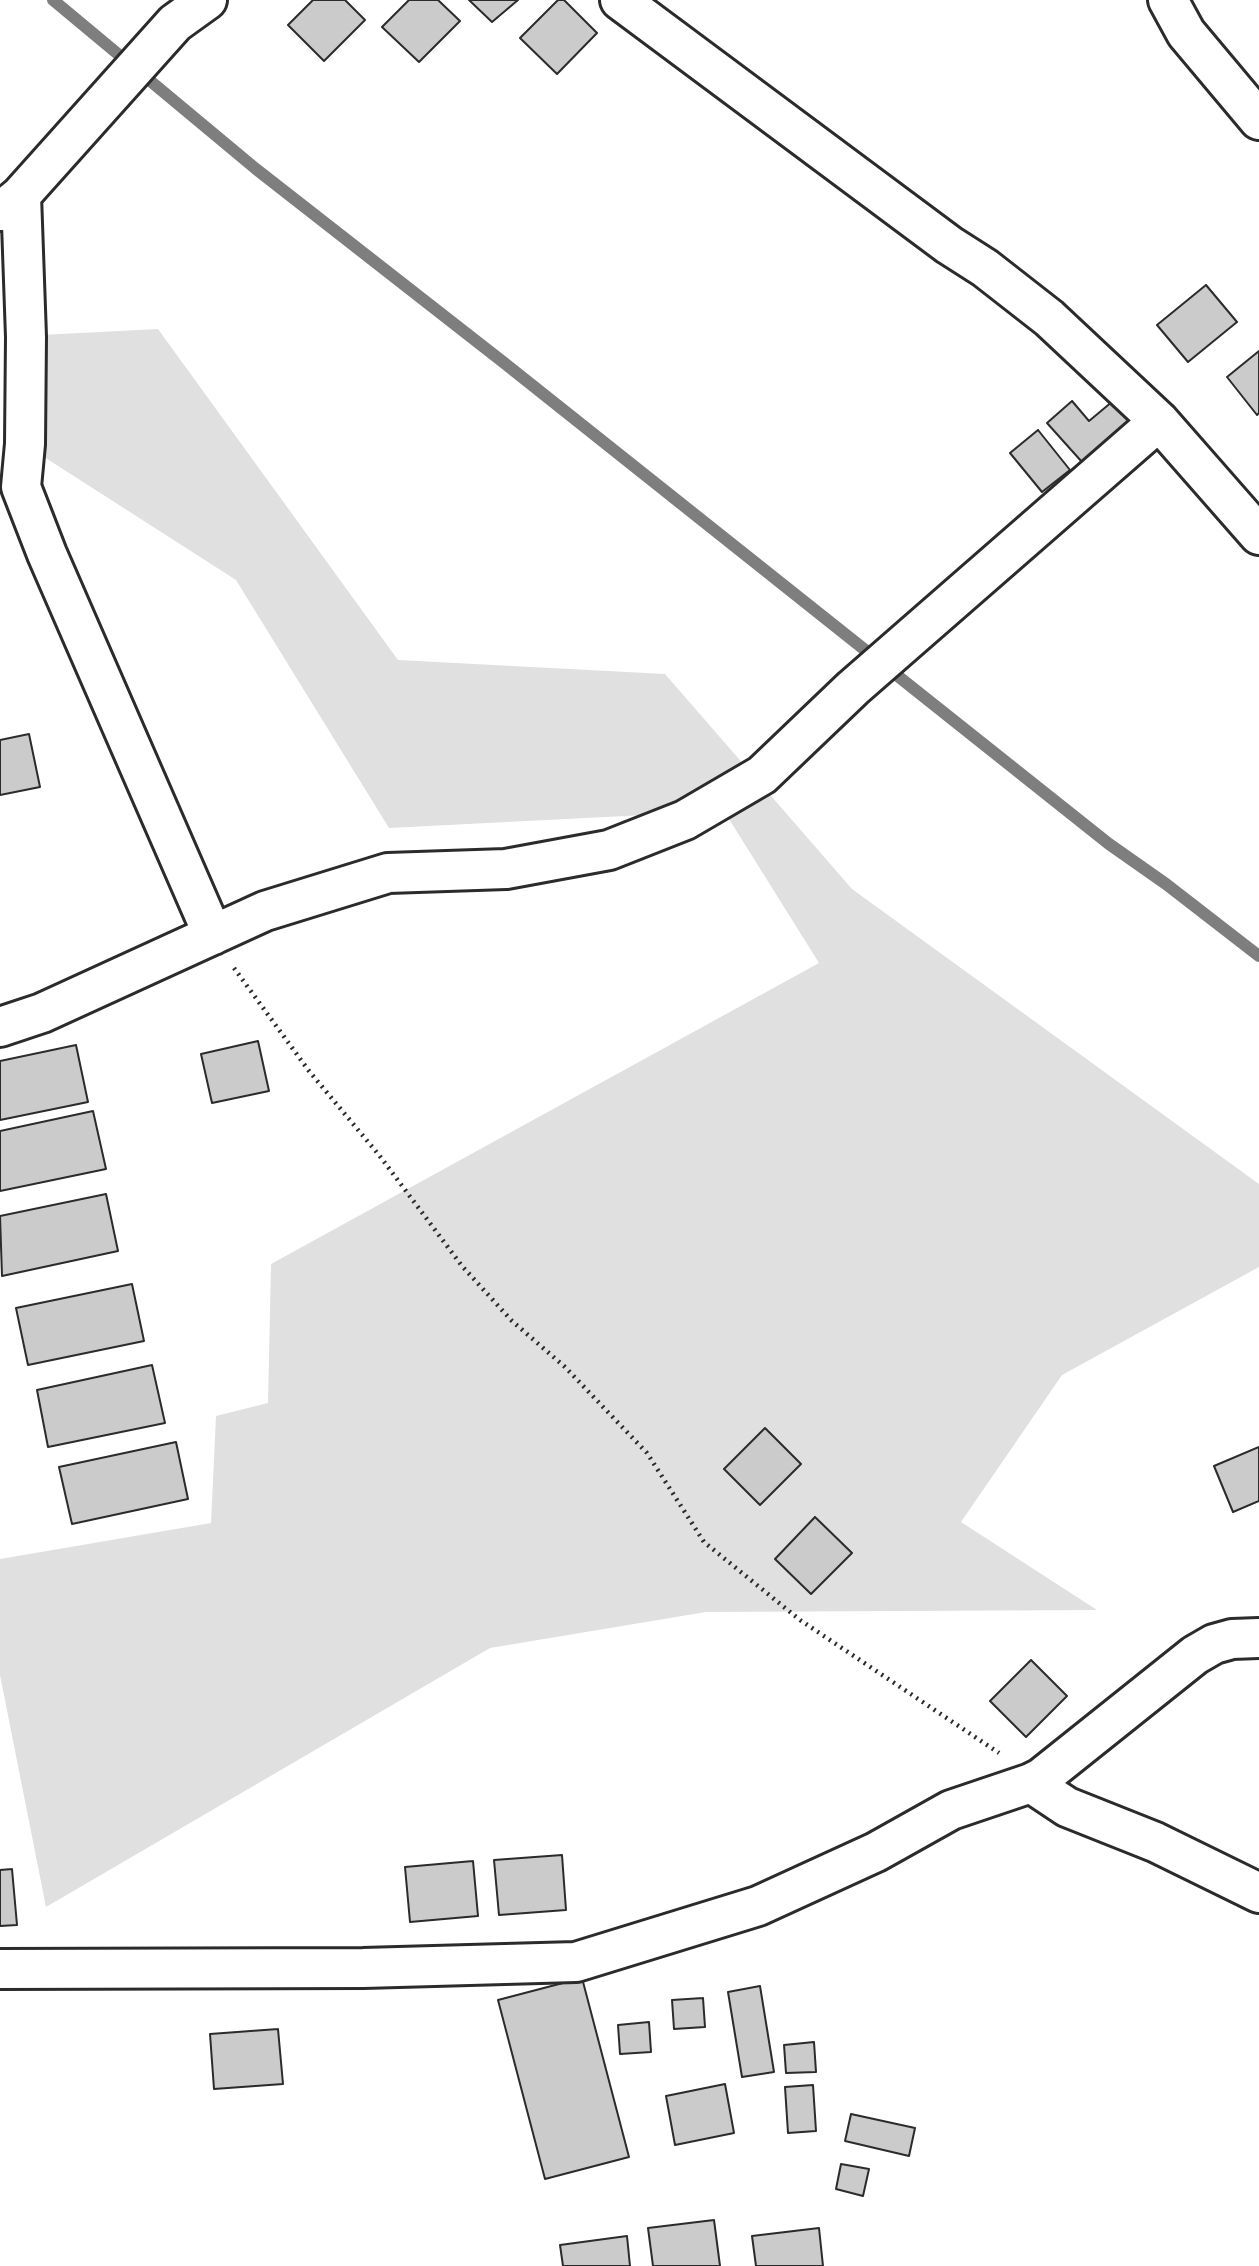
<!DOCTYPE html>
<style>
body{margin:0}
canvas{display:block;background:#fff}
</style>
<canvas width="1259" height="2266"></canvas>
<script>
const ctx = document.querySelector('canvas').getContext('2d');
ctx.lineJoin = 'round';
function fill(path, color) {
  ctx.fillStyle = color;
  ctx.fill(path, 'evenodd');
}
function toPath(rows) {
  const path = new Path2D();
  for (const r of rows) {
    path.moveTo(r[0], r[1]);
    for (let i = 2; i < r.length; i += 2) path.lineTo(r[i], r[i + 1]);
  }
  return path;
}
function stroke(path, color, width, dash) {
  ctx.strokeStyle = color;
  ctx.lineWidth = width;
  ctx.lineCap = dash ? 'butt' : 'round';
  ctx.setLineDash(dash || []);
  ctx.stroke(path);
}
const green = toPath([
 [158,329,398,660,665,674,852,889,1259,1184,1259,1267,1062,1375,961,1522,1097,1610,706,1612,490,1648,46,1907,0,1675,0,1559,211,1523,216,1416,268,1403,271,1264,819,963,724,811,389,828,236,580,41,455,41,335]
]);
const stream = toPath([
 [53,0,256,169,503,362,1109,844,1166,884,1259,956]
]);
const building = toPath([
 [313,0,345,0,365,20,324,61,288,25,313,0],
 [409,0,438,0,460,21,419,62,382,27,409,0],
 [469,0,518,0,492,22,469,0],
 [558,0,564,0,597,33,557,74,520,38,558,0],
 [1206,285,1237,322,1188,362,1157,325,1206,285],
 [1259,351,1259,413,1257,415,1227,377,1259,351],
 [1072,401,1089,421,1113,401,1130,420,1082,462,1047,423,1072,401],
 [1038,430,1070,470,1042,492,1010,453,1038,430],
 [29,734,40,787,0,795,0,740,29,734],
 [258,1041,269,1091,212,1103,201,1054,258,1041],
 [76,1045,88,1102,0,1120,0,1061,76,1045],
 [93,1111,106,1169,0,1191,0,1131,93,1111],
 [106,1194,118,1251,2,1276,0,1216,106,1194],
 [132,1284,144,1341,28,1365,16,1308,132,1284],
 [152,1365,165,1423,48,1447,37,1390,152,1365],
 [765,1428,801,1464,760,1505,724,1469,765,1428],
 [176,1442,188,1499,72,1524,59,1467,176,1442],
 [1259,1447,1259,1501,1233,1512,1214,1466,1259,1447],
 [815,1517,852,1553,811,1594,775,1559,815,1517],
 [1031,1660,1067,1696,1026,1737,990,1701,1031,1660],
 [562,1855,566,1910,499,1915,494,1860,562,1855],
 [473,1861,478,1916,410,1922,405,1867,473,1861],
 [12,1869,17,1925,0,1926,0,1870,12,1869],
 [582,1978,629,2157,545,2179,498,2000,582,1978],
 [760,1986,774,2072,742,2077,728,1992,760,1986],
 [703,1998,705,2027,674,2029,672,2000,703,1998],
 [649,2022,651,2052,620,2054,618,2025,649,2022],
 [278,2029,283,2084,214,2089,210,2034,278,2029],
 [814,2042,816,2072,786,2073,784,2045,814,2042],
 [725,2084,734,2133,675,2145,666,2096,725,2084],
 [813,2085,816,2131,788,2133,785,2087,813,2085],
 [851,2114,915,2128,909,2156,845,2141,851,2114],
 [841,2164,869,2169,863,2196,836,2189,841,2164],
 [714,2220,720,2266,653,2266,648,2228,714,2220],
 [819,2228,823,2266,756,2266,752,2236,819,2228],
 [627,2236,630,2266,563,2266,560,2245,627,2236]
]);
const path = toPath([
 [234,968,309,1071,379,1155,462,1266,512,1321,565,1367,647,1453,704,1542,800,1620,999,1753]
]);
const minor = toPath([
 [620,0,949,245,985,268,1049,318,1159,421,1259,535],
 [1168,0,1186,33,1259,120],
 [21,195,26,337,25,444,21,487,47,554,213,935],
 [2,211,21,195,175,23,207,0],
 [0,1027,42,1013,265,911,388,873,506,869,609,850,685,820,762,775,853,688,1159,421],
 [1031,1783,1067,1807,1155,1842,1259,1893],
 [0,1969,363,1968,576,1962,758,1906,876,1852,951,1810,1031,1783,1041,1778,1195,1655,1214,1644,1232,1639,1259,1638]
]);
fill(green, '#e0e0e0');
stroke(stream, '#7e7e7e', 12);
fill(building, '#cbcbcb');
stroke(building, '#2b2b2b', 2);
stroke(minor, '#2b2b2b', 44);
stroke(path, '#2b2b2b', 4.5, [2, 5]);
stroke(minor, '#fff', 38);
</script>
